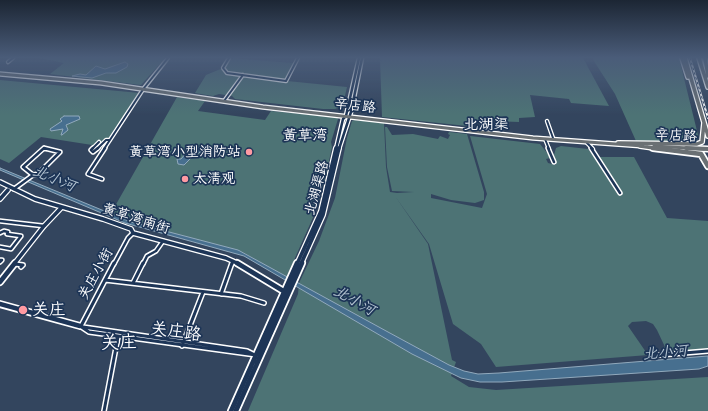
<!DOCTYPE html>
<meta charset="utf-8">
<style>
body{margin:0}
canvas{display:block;background:#33455e}
</style>
<canvas width="708" height="411"></canvas>
<script>
const ctx = document.querySelector('canvas').getContext('2d');
ctx.lineJoin = 'round';
function fill(path, color) {
  ctx.fillStyle = color;
  ctx.fill(path, 'evenodd');
}
function toPath(rows) {
  const path = new Path2D();
  for (const r of rows) {
    path.moveTo(r[0], r[1]);
    for (let i = 2; i < r.length; i += 2) path.lineTo(r[i], r[i + 1]);
  }
  return path;
}
function stroke(path, color, width, dash) {
  ctx.strokeStyle = color;
  ctx.lineWidth = width;
  ctx.lineCap = dash ? 'butt' : 'round';
  ctx.setLineDash(dash || []);
  ctx.stroke(path);
}
function write(font, color, halo, rows, align = 'center') {
  ctx.font = font + ' "Patrick Hand","LXGW WenKai TC",sans-serif';
  ctx.lineWidth = 3.5;
  ctx.setLineDash([]);
  ctx.textBaseline = 'middle';
  ctx.strokeStyle = halo;
  ctx.fillStyle = color;
  for (const [text, x, y, turn = 0] of rows) {
    ctx.save();
    ctx.translate(x, y);
    ctx.rotate((+turn || 0) * Math.PI / 180);
    ctx.textAlign = isNaN(turn) ? turn : align;
    if (halo) ctx.strokeText(text, 0, 0);
    ctx.fillText(text, 0, 0);
    ctx.restore();
  }
}
const green = toPath([
 [39,58,165,58,141,85,50,74,64,63],
 [229,58,294,63,287,81,347,87,344,100,341,107,335,109,323,109,235,99,232,96,219,94,213,96,195,93,206,75,223,68],
 [380,58,583,58,609,106,571,103,569,99,530,95,535,117,519,118,519,122,467,120,467,126,382,117],
 [592,58,679,58,698,135,696,142,636,141,615,94],
 [0,80,140,93,105,147,41,137,9,163,0,159],
 [177,97,205,101,198,111,265,120,271,111,337,117,338,119,331,142,332,147,326,175,315,213,286,278,244,253,123,221,110,215],
 [355,120,384,123,386,167,390,192,397,193,414,192,392,191,387,167,385,127,387,127,392,135,413,134,438,139,440,136,448,139,450,135,448,134,449,132,467,134,484,192,484,200,475,203,451,200,431,194,431,198,482,208,487,194,470,136,540,144,548,154,550,158,546,159,548,163,556,165,554,155,556,148,561,146,588,149,594,157,634,157,667,218,708,221,708,349,665,352,662,347,665,347,657,330,653,324,646,321,632,322,628,326,648,355,496,367,481,344,453,324,429,244,395,196,428,244,452,360,456,362,451,376,469,387,496,390,708,377,708,411,248,411,298,294,299,283,319,241,335,198,347,138,352,121]
]);
const water = toPath([
 [125,62,128,64,127,67,116,73,106,73,92,78,72,76,80,74,86,75,96,66,105,69,125,62],
 [64,116,79,116,80,119,66,125,68,130,62,135,61,135,63,129,51,131,50,129,62,121,60,119,64,116],
 [191,147,201,148,202,151,192,157,184,165,178,164,177,159,181,159,191,147],
 [0,168,131,222,238,250,388,332,449,365,464,371,478,374,499,373,708,356,708,366,699,369,502,382,480,382,461,378,412,354,244,256,125,223,0,170,0,168]
]);
const streetFar2 = toPath([
 [229,58,223,68,227,73,286,81,298,58],
 [8,62,13,58],
 [224,101,243,75],
 [547,121,553,138],
 [545,139,549,149],
 [587,143,593,149],
 [43,149,47,149],
 [92,149,99,142],
 [97,149,106,140,110,140],
 [104,149,144,88,168,58]
]);
const streetFar1 = toPath([
 [44,148,60,152,38,174,33,175,23,167,44,148],
 [93,148,91,150,93,152,98,148],
 [548,148,554,162],
 [591,148,620,193],
 [102,179,88,174,105,148],
 [14,189,33,175],
 [0,221,44,226],
 [0,233,4,231,8,232,7,234,21,236,11,249,0,247],
 [0,260,2,260,0,262],
 [15,264,17,264],
 [114,264,128,238,133,233],
 [143,264,147,256,156,251,163,241],
 [232,264,233,261]
]);
const street = toPath([
 [15,264,23,265,21,267],
 [105,280,241,296,264,303],
 [133,283,143,263],
 [221,294,232,263],
 [80,326,89,332,256,355],
 [81,326,114,263],
 [83,327,247,351,255,355],
 [182,346,203,292],
 [660,355,708,351],
 [104,411,118,337]
]);
const secondaryFar2 = toPath([
 [336,149,343,119,346,116,359,58],
 [339,149,351,112,362,58]
]);
const secondaryFar1 = toPath([
 [0,182,35,199,103,219,131,229,133,233,226,258,239,264],
 [0,199,8,190],
 [14,264,44,226,61,208],
 [297,264,321,211,336,148],
 [301,264,323,215,339,148]
]);
const secondary = toPath([
 [237,263,285,292],
 [0,282,15,263],
 [0,304,80,326],
 [231,411,297,263],
 [236,411,302,263]
]);
const primaryFar1 = toPath([
 [0,74,101,83,263,107,533,138,643,146],
 [654,146,704,149]
]);
const primary = toPath([
 [686,148,708,149]
]);
const highwayFar1 = toPath([
 [682,58,688,77],
 [685,58,708,136],
 [699,58,708,87],
 [705,58,708,76],
 [618,143,697,144,702,142,704,123],
 [640,146,661,149]
]);
const highway = toPath([
 [653,148,701,154,708,166]
]);
const rail = toPath([
 [690,58,708,118]
]);
const markers = [
 [249,152,4,"#ff9aa2"],
 [185,179,4,"#ff9aa2"],
 [23,310,5,"#ff9aa2"]
];
const streetNames = [
 ["辛店路",355,106,7],
 ["辛店路",676,136,3],
 ["北湖渠路",317,188,-75],
 ["黄草湾南街",136,219,18],
 ["关庄小街",96,274,-61]
];
const poiNames = [
 ["黄草湾小型消防站",241,152],
 ["太清观",193,179,"left"]
];
const neighbourhoodNames = [
 ["北湖渠",486,125],
 ["黄草湾",305,136]
];
const waterNames = [
 ["北小河",54,179,23],
 ["北小河",354,301,29],
 ["北小河",665,353,-5]
];
const nearPoinames = [
 ["关庄",32,310]
];
const nearStreetnames = [
 ["关庄路",176,332,8]
];
const nearNeighbourhoodnames = [
 ["关庄",119,343]
];
fill(green, '#4d7375');
fill(water, '#476f8f');
stroke(water, '#91a9bc', 1);
stroke(streetFar2, '#fff', 4.5);
stroke(streetFar1, '#fff', 5.5);
stroke(street, '#fff', 6);
stroke(secondaryFar2, '#fff', 5);
stroke(secondaryFar1, '#fff', 6);
stroke(secondary, '#fff', 8);
stroke(primaryFar1, '#fff', 5.5);
stroke(primary, '#fff', 7);
stroke(highwayFar1, '#fff', 6);
stroke(highway, '#fff', 8);
stroke(streetFar2, '#1d3557', 2);
stroke(streetFar1, '#1d3557', 2.5);
stroke(street, '#1d3557', 3);
stroke(secondaryFar2, '#1d3557', 2.5);
stroke(secondaryFar1, '#1d3557', 3.5);
stroke(secondary, '#1d3557', 4.5);
stroke(primaryFar1, '#6a7074', 3);
stroke(primary, '#6a7074', 4);
stroke(highwayFar1, '#6a7074', 3.5);
stroke(highway, '#6a7074', 4.5);
stroke(rail, '#fff', 2);
stroke(rail, '#1d3557', 1, [2.5]);
const sky = ctx.createLinearGradient(0, 0, 0, 115);
sky.addColorStop(0, '#1c2634');
sky.addColorStop(0.5, '#4a5c79');
sky.addColorStop(1, '#4a5c7900');
ctx.fillStyle = sky;
ctx.fillRect(0, 0, 708, 115);
for (const [x, y, r, color] of markers) {
  const dot = new Path2D();
  dot.arc(x, y, r, 0, 2 * Math.PI);
  ctx.fillStyle = color;
  ctx.fill(dot);
  stroke(dot, '#1d3557', 1.5);
}
write('14px', '#fff', '#1d3557', streetNames);
write('14px', '#fff', '#1d3557', poiNames, 'right');
write('15px', '#fff', '#1d3557', neighbourhoodNames);
write('italic 15px', '#b5c5d2', '#1d3557', waterNames);
write('17px', '#fff', '#1d3557', nearPoinames, 'left');
write('17px', '#fff', '#1d3557', nearStreetnames);
write('18px', '#fff', '#1d3557', nearNeighbourhoodnames);
</script>
